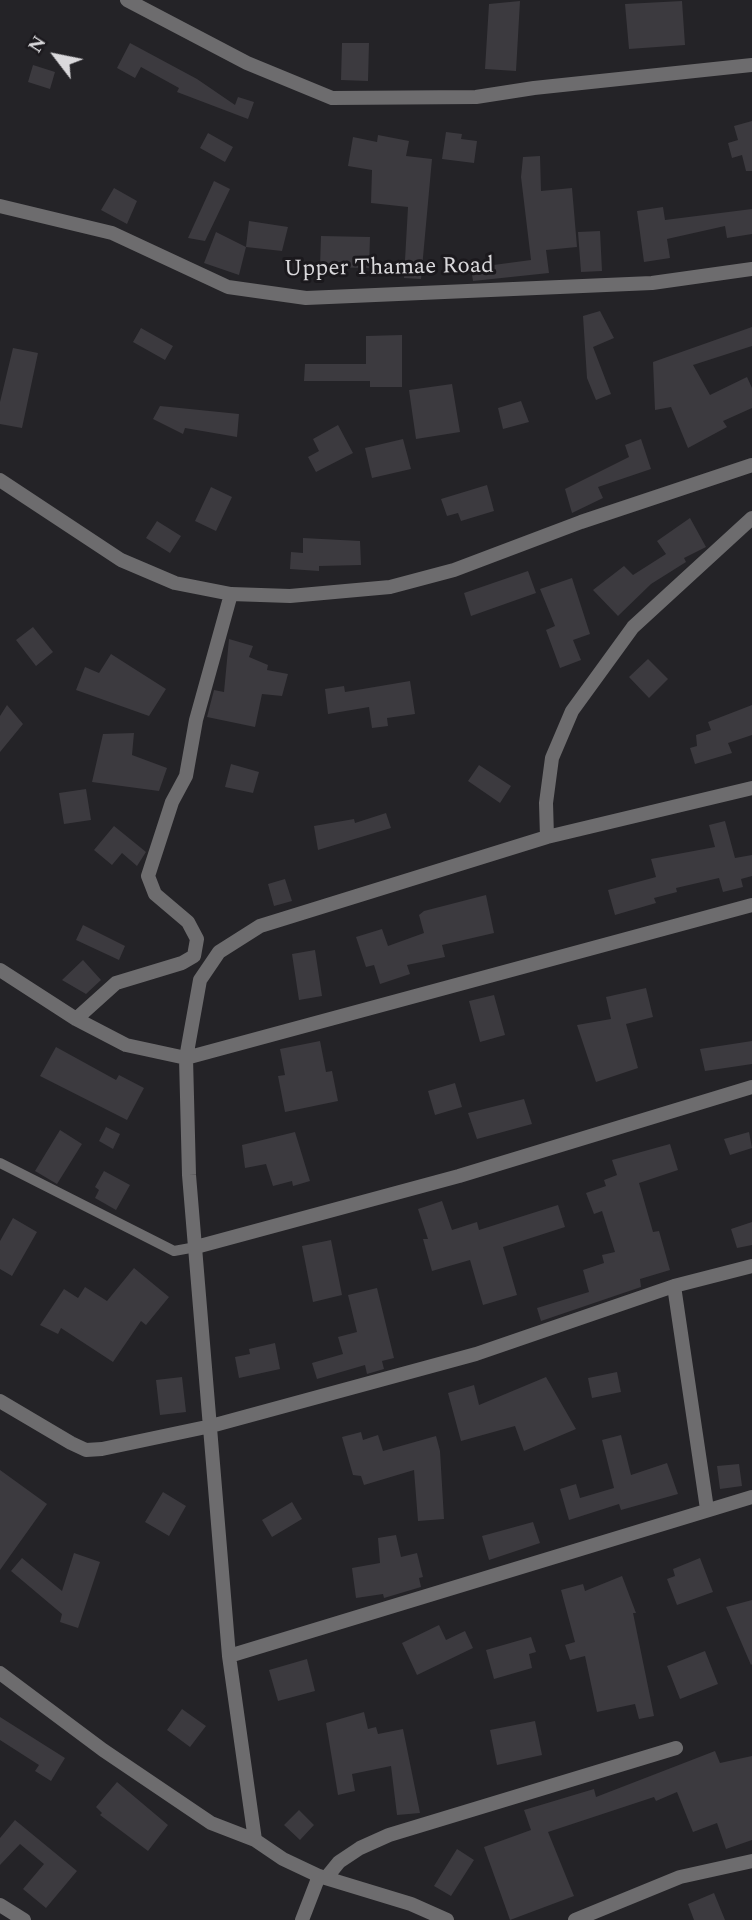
<!DOCTYPE html>
<style>
body{margin:0}
#map{position:relative;width:752px;height:1920px;overflow:hidden;background:#242327;font-family:Spectral,serif}
canvas{display:block}
.north{position:absolute;left:21px;top:21px;width:70px;height:70px;-webkit-text-stroke:5px #1b191d;paint-order:stroke;rotate:302deg;font-size:19px;font-weight:700;line-height:28px;text-align:center;color:#dad9dc}
.north::after{content:'';display:block;margin:auto;width:24px;height:32px;background:#dad9dc;clip-path:polygon(50% 0,100% 100%,50% 72%,0 100%)}
</style>
<div id="map">
<canvas width="752" height="1920"></canvas>
<div class="north">N</div>
</div>
<script>
const ctx = document.querySelector('canvas').getContext('2d');
ctx.lineJoin = 'round';
function fill(path, color) {
  ctx.fillStyle = color;
  ctx.fill(path, 'evenodd');
}
function toPath(rows) {
  const path = new Path2D();
  for (const r of rows) {
    path.moveTo(r[0], r[1]);
    for (let i = 2; i < r.length; i += 2) path.lineTo(r[i], r[i + 1]);
  }
  return path;
}
function stroke(path, color, width, dash) {
  ctx.strokeStyle = color;
  ctx.lineWidth = width;
  ctx.lineCap = dash ? 'butt' : 'round';
  ctx.setLineDash(dash || []);
  ctx.stroke(path);
}
function write(font, color, halo, rows, align = 'center') {
  ctx.font = font + ' Spectral,serif';
  ctx.lineWidth = 6;
  ctx.setLineDash([]);
  ctx.textBaseline = 'middle';
  ctx.strokeStyle = halo;
  ctx.fillStyle = color;
  for (const [text, x, y, turn = 0] of rows) {
    ctx.save();
    ctx.translate(x, y);
    ctx.rotate((+turn || 0) * Math.PI / 180);
    ctx.textAlign = isNaN(turn) ? turn : align;
    if (halo) ctx.strokeText(text, 0, 0);
    ctx.fillText(text, 0, 0);
    ctx.restore();
  }
}
const building = toPath([
 [520,1,516,71,485,69,489,4],
 [682,1,685,45,629,49,625,4],
 [130,43,197,79,235,105,238,97,254,102,248,119,177,92,179,88,141,67,135,78,117,68],
 [342,43,369,43,368,81,341,80],
 [33,65,55,72,50,89,28,82],
 [752,121,752,171,746,171,742,155,732,158,728,143,738,140,734,126],
 [446,132,462,134,461,139,477,141,474,163,442,159],
 [208,133,233,147,225,162,200,148],
 [378,135,409,141,406,156,432,159,421,279,404,278,408,207,371,203,372,170,348,166,353,137,377,142],
 [540,156,541,191,572,188,577,247,546,250,549,273,473,281,471,268,531,260,521,177,523,157],
 [214,181,230,189,205,241,188,238],
 [114,188,137,201,127,224,101,210],
 [663,207,665,220,752,209,752,234,727,238,725,226,667,239,670,258,644,262,637,211],
 [249,221,288,227,282,251,246,247],
 [600,231,602,271,581,272,578,232],
 [216,232,246,247,239,275,204,263],
 [321,236,370,237,369,268,320,267],
 [600,311,614,338,593,347,611,394,596,400,587,378,583,316],
 [752,327,752,346,693,365,710,395,747,377,752,388,752,408,723,421,727,427,688,448,671,407,655,410,653,362],
 [141,328,173,346,165,360,133,342],
 [402,335,402,387,370,387,370,381,304,381,305,364,366,364,366,336],
 [13,348,38,353,22,428,0,424,0,402],
 [452,384,460,432,416,439,409,390],
 [521,401,529,422,503,429,498,408],
 [160,406,239,414,237,437,185,428,183,434,153,419],
 [338,425,353,453,316,472,308,457,319,451,313,439],
 [403,439,411,469,372,478,365,448],
 [641,439,651,469,598,487,603,498,572,513,565,489,629,457,625,445],
 [487,485,494,511,461,521,458,513,447,516,441,499],
 [211,487,232,497,216,531,195,521],
 [690,518,706,547,684,558,686,562,651,584,618,616,593,590,624,566,633,575,666,554,657,541],
 [157,521,181,536,170,553,146,538],
 [303,538,360,541,361,565,319,566,319,571,290,569,291,552,303,553],
 [528,571,536,593,471,616,464,593],
 [572,578,590,634,573,640,581,660,560,668,546,630,555,626,540,589],
 [33,627,53,652,36,666,16,640],
 [229,639,253,646,249,657,268,665,267,670,288,674,282,696,262,694,255,727,207,717,214,690,224,692],
 [111,654,166,689,149,716,76,690,85,667,99,673],
 [648,659,668,679,649,698,629,677],
 [410,681,415,714,387,718,388,726,372,728,369,707,328,714,325,689,344,686,345,692],
 [7,705,23,724,0,752,0,716],
 [752,705,752,735,728,743,732,753,695,764,690,748,697,746,696,735,711,730,708,722],
 [134,733,132,755,167,768,159,791,92,782,103,734],
 [231,764,259,772,253,793,225,787],
 [479,765,511,786,500,803,468,781],
 [86,789,91,820,64,824,59,793],
 [386,813,391,828,318,850,314,826,354,819,355,823],
 [725,821,735,858,752,855,752,876,741,879,743,887,723,892,719,878,676,888,677,892,654,898,656,903,615,915,608,890,656,877,651,859,715,847,709,825],
 [114,826,146,852,137,866,122,853,112,865,94,850],
 [285,879,292,901,274,906,268,884],
 [486,895,494,933,442,945,445,957,407,965,410,974,380,984,374,965,366,967,356,937,382,929,388,946,424,933,419,915,424,911],
 [83,925,125,946,119,960,76,940],
 [315,950,322,996,299,1000,292,954],
 [83,960,101,980,86,994,62,980],
 [646,988,653,1017,626,1024,638,1068,596,1082,577,1025,611,1019,606,997],
 [494,995,505,1035,480,1042,469,1001],
 [320,1041,326,1072,332,1071,338,1101,285,1112,278,1076,285,1075,280,1049],
 [752,1041,752,1064,705,1071,700,1049],
 [56,1047,116,1080,119,1075,144,1088,127,1120,40,1076],
 [455,1083,462,1107,435,1115,428,1091],
 [524,1099,532,1124,477,1139,468,1113],
 [106,1127,120,1134,113,1149,99,1141],
 [60,1130,82,1144,57,1184,35,1171],
 [295,1132,310,1181,293,1186,292,1181,273,1186,266,1164,245,1168,242,1145],
 [749,1132,752,1148,730,1155,724,1139],
 [670,1144,678,1170,639,1183,653,1232,659,1231,670,1270,640,1279,641,1287,541,1321,537,1308,589,1292,583,1270,604,1263,602,1255,615,1252,602,1211,594,1214,586,1193,606,1186,604,1180,617,1175,612,1160],
 [104,1171,130,1185,116,1210,95,1198,99,1190,95,1187],
 [442,1201,452,1230,477,1222,479,1230,558,1205,565,1227,503,1247,517,1295,483,1305,470,1260,432,1271,423,1239,428,1239,418,1209],
 [13,1218,37,1232,12,1276,0,1269,0,1241],
 [752,1222,752,1245,737,1248,731,1229],
 [331,1240,342,1295,313,1302,302,1246],
 [134,1268,169,1297,146,1325,141,1321,113,1362,61,1328,58,1334,40,1325,64,1289,78,1298,85,1287,107,1301],
 [377,1288,394,1358,382,1361,384,1369,367,1374,365,1365,317,1379,312,1363,343,1354,338,1337,357,1332,348,1295],
 [275,1343,280,1369,239,1378,235,1357,250,1354,249,1349],
 [617,1372,621,1392,592,1398,588,1378],
 [182,1377,186,1412,160,1415,156,1380],
 [546,1377,576,1429,524,1451,515,1426,461,1441,448,1393,474,1385,479,1405],
 [361,1432,363,1440,378,1435,383,1451,436,1436,440,1451,444,1519,418,1521,414,1470,364,1485,361,1476,353,1475,342,1437],
 [621,1435,631,1475,667,1463,678,1494,621,1510,619,1504,569,1520,560,1489,576,1484,580,1498,614,1488,602,1440],
 [739,1464,742,1486,720,1489,717,1466],
 [0,1470,47,1504,0,1570],
 [163,1492,186,1506,169,1536,145,1522],
 [292,1502,302,1519,272,1537,262,1520],
 [533,1522,540,1543,489,1560,482,1536],
 [396,1535,401,1557,417,1553,423,1577,419,1578,421,1587,384,1598,383,1594,356,1598,352,1568,380,1563,378,1538],
 [74,1553,100,1562,78,1628,60,1622,62,1614,11,1571,22,1558,62,1591],
 [700,1558,713,1592,677,1605,667,1579,675,1576,673,1569],
 [622,1576,636,1613,633,1613,654,1716,639,1719,635,1704,597,1712,585,1656,570,1660,565,1645,575,1642,561,1590,583,1584,585,1591],
 [752,1600,752,1664,751,1665,726,1607],
 [439,1625,446,1640,465,1631,473,1648,417,1675,402,1643],
 [531,1637,536,1652,529,1654,532,1668,494,1679,486,1650],
 [705,1651,718,1684,680,1699,667,1666],
 [307,1659,315,1691,278,1701,269,1670],
 [182,1709,206,1726,190,1747,167,1730],
 [364,1712,368,1729,376,1727,378,1734,403,1729,420,1813,397,1815,391,1766,352,1774,355,1791,338,1795,326,1723],
 [0,1717,65,1758,51,1781,35,1771,39,1765,0,1740],
 [535,1721,542,1755,497,1765,490,1730],
 [715,1751,720,1763,752,1756,752,1840,726,1849,717,1823,693,1832,677,1792,656,1801,654,1797,548,1832,574,1896,510,1920,484,1847,531,1830,524,1810,594,1789,596,1797],
 [117,1782,168,1825,148,1851,100,1815,102,1813,96,1807],
 [299,1810,314,1825,300,1840,284,1825],
 [15,1820,77,1871,46,1908,23,1889,44,1864,20,1844,0,1865,0,1838],
 [457,1849,474,1860,451,1896,434,1886],
 [714,1893,725,1920,694,1920,688,1904]
]);
const service = toPath([
 [0,1163,174,1251,196,1247]
]);
const minor = toPath([
 [127,0,247,63,332,98,476,97,534,88,752,65],
 [0,480,121,560,175,583,231,594,290,596,390,587,454,570,581,522,752,465],
 [547,837,752,788],
 [0,970,76,1019,126,1045,186,1058,752,905],
 [76,1019,116,983,182,963,194,956,197,939,188,922,155,894,148,876,172,802,186,776,196,720,231,594],
 [196,1247,459,1176,752,1087],
 [674,1286,707,1509],
 [0,1401,71,1443,86,1450,102,1449,211,1426,476,1354,674,1286,752,1266],
 [229,1656,752,1497],
 [0,1673,103,1750,211,1823,255,1840],
 [326,1878,339,1862,360,1848,389,1835,676,1748],
 [0,1905,24,1920],
 [302,1920,319,1876],
 [447,1920,411,1904,319,1876,283,1859,255,1840,229,1656,189,1175,186,1058,200,980,219,952,260,926,547,837,546,803,552,758,572,711,633,627,752,518],
 [575,1920,680,1877,752,1861]
]);
const tertiary = toPath([
 [0,206,112,233,228,287,306,298,652,283,752,269]
]);
const streetNames = [
 ["Upper Thamae Road",389,269,-1]
];
fill(building, '#3c3a3f');
stroke(service, '#6d6c6e', 10);
stroke(minor, '#6d6c6e', 14);
stroke(tertiary, '#6d6c6e', 14);
write('23px', '#dad9dc', '#1b191d', streetNames);
</script>
